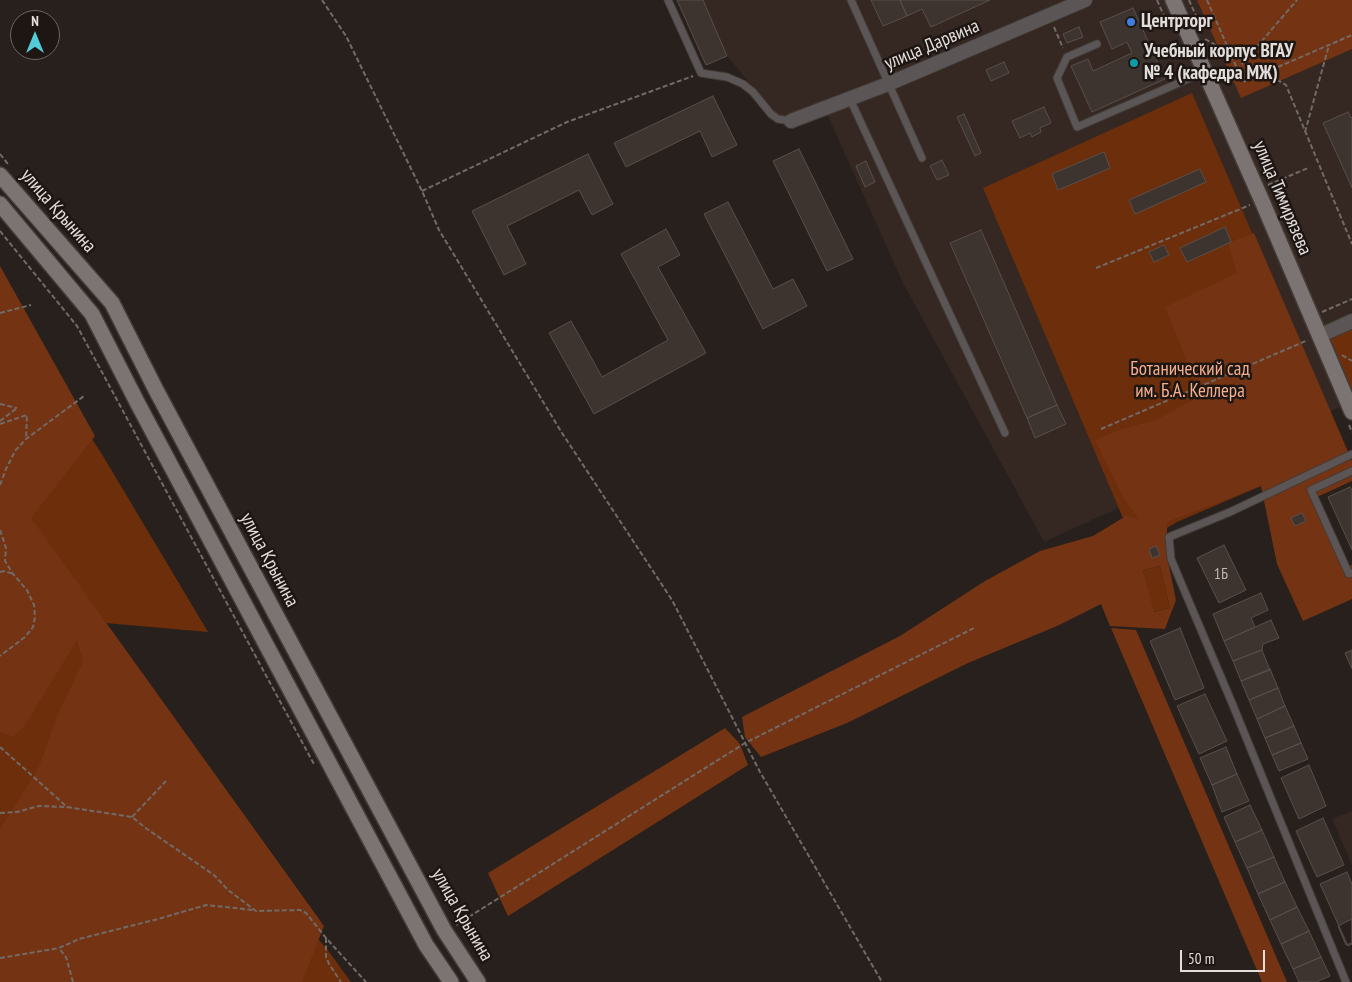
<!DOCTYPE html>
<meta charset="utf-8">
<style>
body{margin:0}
#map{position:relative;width:1352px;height:982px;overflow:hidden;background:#28201c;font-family:"PT Sans Narrow",sans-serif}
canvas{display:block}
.north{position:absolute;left:10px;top:10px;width:50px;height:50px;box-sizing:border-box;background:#1e1613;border:1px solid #6d6663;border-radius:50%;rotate:0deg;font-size:14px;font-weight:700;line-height:20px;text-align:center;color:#e3dedb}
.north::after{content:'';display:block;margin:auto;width:18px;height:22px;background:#52ccd6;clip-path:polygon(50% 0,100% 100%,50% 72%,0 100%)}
.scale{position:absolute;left:1180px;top:950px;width:85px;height:22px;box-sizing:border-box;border:2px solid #e3dedb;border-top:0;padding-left:6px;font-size:15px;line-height:18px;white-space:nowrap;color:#e3dedb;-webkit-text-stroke:4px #1e1613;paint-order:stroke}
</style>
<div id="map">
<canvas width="1352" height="982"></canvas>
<div class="north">N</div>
<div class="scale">50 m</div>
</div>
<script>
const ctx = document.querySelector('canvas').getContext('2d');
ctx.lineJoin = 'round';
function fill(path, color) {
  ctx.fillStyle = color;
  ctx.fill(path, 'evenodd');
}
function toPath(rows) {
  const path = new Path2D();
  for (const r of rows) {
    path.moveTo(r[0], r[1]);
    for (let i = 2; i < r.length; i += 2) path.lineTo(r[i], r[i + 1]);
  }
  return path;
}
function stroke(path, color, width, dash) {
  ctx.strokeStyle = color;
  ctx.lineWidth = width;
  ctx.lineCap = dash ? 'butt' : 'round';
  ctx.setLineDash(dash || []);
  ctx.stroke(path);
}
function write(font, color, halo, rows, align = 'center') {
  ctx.font = font + ' "PT Sans Narrow",sans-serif';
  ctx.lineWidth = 5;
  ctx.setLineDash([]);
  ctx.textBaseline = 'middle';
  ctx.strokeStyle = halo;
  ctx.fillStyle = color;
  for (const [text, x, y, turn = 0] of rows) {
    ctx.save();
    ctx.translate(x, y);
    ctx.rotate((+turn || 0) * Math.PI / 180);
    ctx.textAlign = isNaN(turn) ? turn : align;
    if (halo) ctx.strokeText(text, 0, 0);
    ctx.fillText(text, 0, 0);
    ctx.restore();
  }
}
const built = toPath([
 [681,0,1352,0,1352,403,1351,402,1044,542,904,285,826,112,786,127],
 [1352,811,1352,865,1332,819]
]);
const green = toPath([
 [1192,93,1345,450,1177,522,1157,534,1139,556,983,188],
 [0,284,71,406,103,456,208,632,60,619,293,911,327,949,351,982,0,982],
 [1352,325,1352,405,1324,337],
 [1160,566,1170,608,1153,612,1143,570]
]);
const forest = toPath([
 [1197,0,1352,0,1352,49,1241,98],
 [1254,233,1352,461,1352,481,1317,497,1346,567,1352,565,1352,599,1303,621,1277,564,1261,486,1167,522,1167,557,1176,600,1165,629,1110,626,1101,604,1057,626,968,663,847,723,761,757,745,737,742,717,900,636,985,581,1040,551,1093,536,1126,516,1139,519,1124,499,1095,440,1122,429,1156,420,1201,396,1165,307,1237,273,1228,243],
 [1160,566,1170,608,1154,612,1143,570],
 [0,266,95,436,31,518,324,926,302,982,0,982,0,829,38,769,58,714,83,662,77,640,25,725,13,737,0,732],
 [1111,628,1136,630,1287,982,1262,982],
 [725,728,740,744,748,765,508,916,488,873]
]);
const building = toPath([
 [677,0,703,0,727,56,706,65,677,0],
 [871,0,900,0,907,16,883,26,871,0],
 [900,0,990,0,931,27,922,9,907,16,900,0],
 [1133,8,1165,79,1092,112,1071,66,1088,59,1093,71,1132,53,1127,42,1112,49,1100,22,1133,8],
 [1079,27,1083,37,1067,43,1063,34,1079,27],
 [1004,62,1009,73,991,81,986,70,1004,62],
 [713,96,737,145,712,157,700,131,626,167,614,143,713,96],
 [1044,107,1051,123,1040,128,1041,132,1032,137,1030,133,1020,138,1012,121,1044,107],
 [1348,112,1351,118,1352,117,1352,188,1323,123,1348,112],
 [964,114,981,153,975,156,957,117,964,114],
 [799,149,853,259,827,271,773,161,799,149],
 [1104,152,1110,168,1058,190,1052,174,1104,152],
 [588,154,613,204,592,215,579,190,507,226,526,264,504,275,472,211,588,154],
 [942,160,949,175,937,180,930,166,942,160],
 [866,161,875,182,865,187,856,166,866,161],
 [1200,169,1206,182,1135,214,1129,200,1200,169],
 [728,202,773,289,793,279,807,306,763,329,704,214,728,202],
 [1225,227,1231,242,1187,262,1180,248,1225,227],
 [666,229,680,255,658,267,706,353,594,414,549,333,571,321,602,377,668,340,621,254,666,229],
 [981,230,1057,405,1027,418,950,243,981,230],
 [1164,245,1169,255,1154,262,1149,252,1164,245],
 [1057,405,1066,424,1035,438,1027,418,1057,405],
 [1350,487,1352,490,1352,550,1328,497,1350,487],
 [1302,513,1306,521,1295,526,1291,518,1302,513],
 [1224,545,1246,590,1219,603,1197,558,1224,545],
 [1156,546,1160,555,1152,558,1149,549,1156,546],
 [1261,593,1268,610,1251,618,1255,627,1224,641,1213,614,1261,593],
 [1271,620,1279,638,1263,644,1262,650,1233,661,1224,641,1271,620],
 [1180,628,1204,688,1175,700,1150,641,1180,628],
 [1262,650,1270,670,1241,681,1233,661,1262,650],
 [1352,650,1352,669,1345,653,1352,650],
 [1270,669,1278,688,1249,700,1241,681,1270,669],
 [1278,688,1285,706,1257,719,1249,700,1278,688],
 [1205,694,1227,741,1199,754,1177,706,1205,694],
 [1285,706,1294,726,1265,738,1257,719,1285,706],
 [1294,726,1301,743,1272,755,1265,738,1294,726],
 [1301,743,1308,759,1279,771,1272,755,1301,743],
 [1226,747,1237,774,1212,785,1200,758,1226,747],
 [1309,765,1326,806,1299,819,1281,778,1309,765],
 [1237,774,1249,801,1222,812,1212,785,1237,774],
 [1250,805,1262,830,1235,842,1224,817,1250,805],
 [1323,818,1344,865,1317,877,1296,831,1323,818],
 [1262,830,1274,857,1247,868,1235,842,1262,830],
 [1274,857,1285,882,1258,894,1247,868,1274,857],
 [1347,872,1352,884,1352,944,1348,946,1320,884,1347,872],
 [1285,882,1297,907,1270,920,1258,894,1285,882],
 [1297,907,1309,931,1281,944,1270,920,1297,907],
 [1352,919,1352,943,1346,945,1338,926,1352,919],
 [1309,931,1321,957,1293,969,1281,944,1309,931],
 [1321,957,1330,976,1316,982,1299,982,1293,969,1321,957]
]);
const path = toPath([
 [322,0,346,36,422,191,439,230,562,433,672,600,760,772,882,982],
 [1157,0,1164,16],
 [1189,0,1199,23],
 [1207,0,1243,82,1352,35],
 [1054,27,1063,48],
 [1205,39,1286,85,1352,244],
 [1237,70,1297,0],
 [1305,132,1329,45],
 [0,154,8,164],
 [1268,185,1308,168],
 [422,191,567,122,693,76],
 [0,231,77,326,315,766],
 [1096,268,1250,205],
 [1322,312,1352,299],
 [0,313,31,305],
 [1342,355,1352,361],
 [0,404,17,408],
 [0,421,17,408],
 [0,424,27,415,26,439],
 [1349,425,1352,432],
 [1101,429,1308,340],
 [0,485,6,469,15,451,26,439,84,396],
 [0,530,6,548,5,561,13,574,27,590,34,605,35,617,33,627,25,637,0,656],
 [0,572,5,571,13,574],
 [0,747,67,807,132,817,147,829,214,875,228,890,256,911,300,910,306,913,326,938,366,982],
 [0,813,17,812,39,806,67,807],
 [132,817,166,781],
 [456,925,745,743,976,627],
 [326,938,326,957,329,964,341,982],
 [0,958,59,948],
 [73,982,66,957,59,948,79,939,158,919,206,905,253,910]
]);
const lane = toPath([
 [668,0,701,73,727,77,743,84,753,92,771,114,778,119,791,121],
 [851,0,922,158],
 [1097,44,1067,57,1057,78,1077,127,1204,72],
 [850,99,1005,433],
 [1352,471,1311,490,1349,574,1352,573],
 [1346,982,1232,703,1171,559,1169,537,1230,512,1352,454]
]);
const street = toPath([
 [791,121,888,84,1085,0],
 [1319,336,1352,321]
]);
const secondary = toPath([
 [1173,0,1262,201,1352,412],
 [0,175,112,303,156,390,444,930,478,982],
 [0,204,92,314,138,404,426,945,451,982]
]);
const markers = [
 [1131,22,5,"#3f7fe0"],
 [1134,63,5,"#0f9aa8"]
];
const numberNames = [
 ["1Б",1221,574]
];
const poiNames = [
 ["Центрторг",1141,22],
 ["Учебный корпус ВГАУ",1144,52],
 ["№ 4 (кафедра МЖ)",1144,74]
];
const streetNames = [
 ["улица Дарвина",932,45,-23],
 ["улица Тимирязева",1282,198,67],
 ["улица Крынина",58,211,49],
 ["улица Крынина",269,560,62],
 ["улица Крынина",462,915,60]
];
const parkNames = [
 ["Ботанический сад",1190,370],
 ["им. Б.А. Келлера",1190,392]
];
fill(built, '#352721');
fill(green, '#6d2e0b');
fill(forest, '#743413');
fill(building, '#3d3430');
stroke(building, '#584f4b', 1);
stroke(lane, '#423b37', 9);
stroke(street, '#423b37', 16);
stroke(secondary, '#423b37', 18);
stroke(path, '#716a67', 2, [5, 2.5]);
stroke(lane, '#5b5655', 7);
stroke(street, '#5b5655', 14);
stroke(secondary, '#7b7472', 15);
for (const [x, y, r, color] of markers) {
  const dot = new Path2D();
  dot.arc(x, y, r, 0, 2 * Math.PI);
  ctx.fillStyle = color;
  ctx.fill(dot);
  stroke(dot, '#1e1613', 2);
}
write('16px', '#bab4b0', null, numberNames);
write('bold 19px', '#e3dedb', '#1e1613', poiNames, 'left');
write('19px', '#e3dedb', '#1e1613', streetNames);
write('19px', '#f4af8f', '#1e1613', parkNames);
</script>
